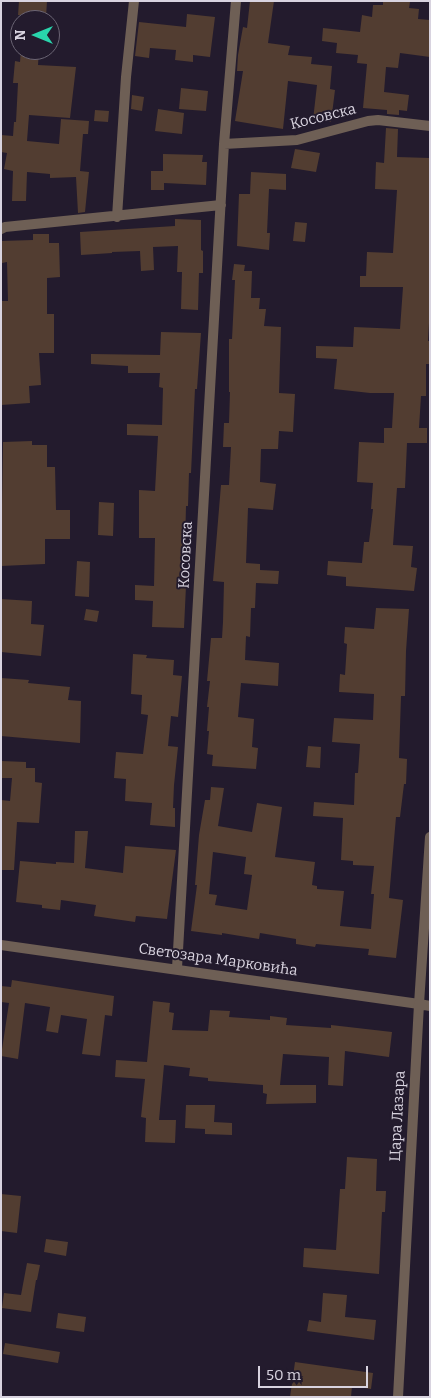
<!DOCTYPE html>
<meta charset="utf-8">
<style>
body{margin:0}
#map{position:relative;width:431px;height:1398px;overflow:hidden;background:#231b2d;font-family:Bitter,serif}
canvas{display:block}
.frame{position:absolute;inset:0;border:2px solid #d8d3df;pointer-events:none}
.north{position:absolute;left:10px;top:10px;width:50px;height:50px;box-sizing:border-box;background:#231b2d;border:1px solid #6b6574;border-radius:50%;rotate:270deg;font-size:14px;font-weight:700;line-height:20px;text-align:center;color:#d8d3df}
.north::after{content:'';display:block;margin:auto;width:18px;height:22px;background:#29d5ac;clip-path:polygon(50% 0,100% 100%,50% 72%,0 100%)}
.scale{position:absolute;left:258px;top:1366px;width:110px;height:22px;box-sizing:border-box;border:2px solid #d8d3df;border-top:0;padding-left:6px;font-size:15px;line-height:18px;white-space:nowrap;color:#d8d3df;-webkit-text-stroke:4px #231b2d;paint-order:stroke}
</style>
<div id="map">
<canvas width="431" height="1398"></canvas>
<div class="frame"></div>
<div class="north">N</div>
<div class="scale">50 m</div>
</div>
<script>
const ctx = document.querySelector('canvas').getContext('2d');
ctx.lineJoin = 'round';
function fill(path, color) {
  ctx.fillStyle = color;
  ctx.fill(path, 'evenodd');
}
function toPath(rows) {
  const path = new Path2D();
  for (const r of rows) {
    path.moveTo(r[0], r[1]);
    for (let i = 2; i < r.length; i += 2) path.lineTo(r[i], r[i + 1]);
  }
  return path;
}
function stroke(path, color, width, dash) {
  ctx.strokeStyle = color;
  ctx.lineWidth = width;
  ctx.lineCap = dash ? 'butt' : 'round';
  ctx.setLineDash(dash || []);
  ctx.stroke(path);
}
function write(font, color, halo, rows, align = 'center') {
  ctx.font = font + ' Bitter,serif';
  ctx.lineWidth = 4;
  ctx.setLineDash([]);
  ctx.textBaseline = 'middle';
  ctx.strokeStyle = halo;
  ctx.fillStyle = color;
  for (const [text, x, y, turn = 0] of rows) {
    ctx.save();
    ctx.translate(x, y);
    ctx.rotate((+turn || 0) * Math.PI / 180);
    ctx.textAlign = isNaN(turn) ? turn : align;
    if (halo) ctx.strokeText(text, 0, 0);
    ctx.fillText(text, 0, 0);
    ctx.restore();
  }
}
const building = toPath([
 [19,1,47,1,46,17,18,15],
 [250,1,274,1,268,43,290,46,288,55,312,57,311,64,332,66,330,89,335,90,331,122,313,120,317,85,288,81,283,129,235,121,243,71,237,71,238,55,243,27,247,28],
 [383,1,410,2,409,8,419,9,418,19,430,20,430,57,400,53,398,68,386,67,384,92,409,95,407,111,399,110,399,115,387,114,387,110,363,108,367,64,357,63,358,55,336,53,337,43,322,41,323,28,360,32,362,15,372,17,373,5,383,5],
 [187,14,215,17,210,57,193,55,193,62,175,60,176,50,150,48,149,58,135,56,139,22,186,27],
 [21,50,39,50,38,65,76,67,70,118,29,115,27,141,59,144,61,119,89,121,88,134,83,134,80,171,89,172,85,212,78,213,76,177,50,178,50,174,27,172,26,201,12,201,13,171,4,169,7,153,1,152,1,135,13,136,14,122,16,122,18,83,13,83,15,61,20,62],
 [181,88,208,91,206,111,179,109],
 [132,95,144,97,142,111,131,109],
 [158,109,184,113,182,134,155,131],
 [95,110,109,111,108,122,94,121],
 [386,128,398,129,397,157,430,158,430,305,428,341,430,341,430,364,426,364,426,396,421,396,419,428,427,428,427,443,407,443,405,488,397,488,393,545,413,546,411,567,417,568,414,591,346,586,346,577,327,575,328,561,362,563,364,542,369,542,373,509,371,509,373,483,357,482,359,442,384,443,384,428,392,428,394,393,370,393,334,389,337,359,316,358,316,346,353,347,354,327,400,329,403,287,360,287,360,276,366,276,367,252,393,253,397,190,375,189,376,162,384,163],
 [295,149,320,153,316,172,291,168],
 [163,154,203,155,202,162,207,162,206,185,164,183,164,190,151,190,151,171,163,171],
 [251,172,286,174,286,190,269,189,267,233,270,233,269,250,237,246,239,194,250,194],
 [175,219,201,220,201,250,203,251,203,273,199,273,198,310,181,309,182,272,177,272,178,246,153,247,154,270,141,271,140,251,112,252,112,253,81,255,80,232,175,226],
 [295,222,307,223,305,242,293,241],
 [33,234,49,234,49,243,59,243,60,277,47,278,47,314,54,314,54,353,39,353,41,385,29,386,30,403,1,405,1,301,8,301,7,262,2,263,1,241,33,240],
 [234,264,245,265,244,271,252,271,251,298,260,298,259,309,266,309,264,326,281,327,279,393,295,394,293,432,279,431,278,449,261,449,260,482,276,484,273,510,248,508,246,563,260,564,260,570,279,571,278,584,256,583,255,608,251,608,250,637,246,636,245,660,279,663,278,686,241,683,238,717,254,719,252,747,258,748,256,769,212,766,213,755,207,754,209,731,207,731,209,707,207,707,210,681,207,681,211,638,222,638,223,622,224,582,213,581,221,485,229,485,231,447,223,447,224,423,229,423,230,392,229,392,229,339,232,339,235,280,232,280],
 [161,332,201,333,197,389,195,389,191,473,189,473,188,506,186,506,184,586,186,586,184,628,152,627,153,601,135,600,135,585,154,586,155,538,139,538,139,490,155,491,158,436,127,435,127,424,162,425,163,388,159,387,160,373,128,373,128,366,91,364,91,354,160,355],
 [32,441,32,445,47,445,47,467,55,467,56,510,70,510,70,539,45,539,45,564,1,566,3,442],
 [99,502,114,503,113,536,98,535],
 [77,561,90,562,89,597,75,596],
 [1,599,32,601,31,624,44,625,41,656,1,652],
 [376,608,409,609,406,651,405,696,401,696,399,758,407,759,406,784,404,784,400,817,396,817,389,898,403,900,396,958,368,955,369,949,316,944,315,947,296,944,296,939,260,933,259,939,222,933,222,935,191,931,197,885,195,885,199,835,205,800,210,800,211,787,224,788,218,826,252,832,257,803,282,807,275,857,315,862,312,885,317,886,317,889,344,891,340,926,371,929,374,894,371,894,374,866,353,865,353,861,341,860,343,818,313,816,314,802,354,805,355,773,358,773,360,744,332,742,334,718,373,720,374,694,339,692,340,674,345,675,347,644,344,643,345,627,374,629],
 [213,852,246,857,244,874,252,875,247,910,215,905,217,895,209,894],
 [86,609,99,611,97,622,84,620],
 [133,654,147,655,146,658,174,660,173,675,182,676,178,717,171,716,168,746,178,747,174,785,173,808,175,808,175,827,150,825,152,803,125,801,126,779,114,778,116,752,143,754,148,715,141,714,142,695,131,694],
 [1,678,29,680,28,683,70,687,68,700,81,701,80,743,1,736],
 [308,746,321,747,320,768,306,767],
 [1,761,26,762,26,768,35,768,35,782,42,783,39,823,17,822,14,870,1,870,1,800,10,801,12,778,1,778],
 [75,831,88,831,85,868,123,873,125,846,176,850,167,919,136,916,135,922,94,916,96,905,61,900,60,910,42,908,42,905,16,902,20,861,56,864,56,862,74,863],
 [12,980,114,996,112,1016,105,1015,100,1056,82,1054,87,1019,61,1015,58,1033,46,1031,50,1007,25,1003,18,1059,1,1056,9,1003,1,1002,1,986,11,987],
 [153,1001,170,1003,169,1012,174,1013,172,1030,208,1031,210,1010,230,1011,229,1017,270,1020,270,1016,287,1018,286,1025,331,1028,331,1025,392,1032,389,1057,345,1051,343,1086,328,1085,329,1057,283,1054,280,1085,316,1085,316,1103,266,1104,267,1094,263,1093,263,1085,208,1081,208,1078,189,1076,190,1068,164,1065,159,1120,176,1120,175,1143,145,1142,146,1118,141,1117,145,1079,115,1077,116,1060,147,1062],
 [186,1105,215,1105,214,1122,232,1123,232,1135,205,1134,205,1129,185,1128],
 [347,1157,377,1159,376,1191,386,1191,385,1212,382,1212,379,1274,303,1267,304,1248,336,1250,340,1189,345,1189],
 [1,1194,21,1196,17,1233,1,1231],
 [46,1239,68,1242,66,1256,44,1252],
 [27,1263,40,1265,37,1280,36,1280,31,1312,2,1308,4,1293,21,1295],
 [323,1293,347,1295,345,1317,376,1320,374,1340,307,1331,309,1320,321,1322],
 [58,1313,86,1317,84,1332,56,1328],
 [5,1343,60,1352,58,1363,3,1354],
 [295,1362,373,1373,371,1389,352,1386,351,1397,290,1397]
]);
const minor = toPath([
 [224,144,297,140,368,121,378,120,430,126],
 [117,217,126,77,134,1],
 [1,229,5,227,221,205],
 [1,945,419,1004,430,837],
 [177,968,224,144,236,1]
]);
const tertiary = toPath([
 [398,1397,419,1004,430,1006]
]);
const streetNames = [
 ["Косовска",323,117,-14],
 ["Косовска",186,555,-87],
 ["Светозара Марковића",218,960,8],
 ["Цара Лазара",398,1116,-87]
];
fill(building, '#523d31');
stroke(minor, '#6e5f55', 10);
stroke(tertiary, '#6e5f55', 10);
write('15px', '#d8d3df', '#231b2d', streetNames);
</script>
